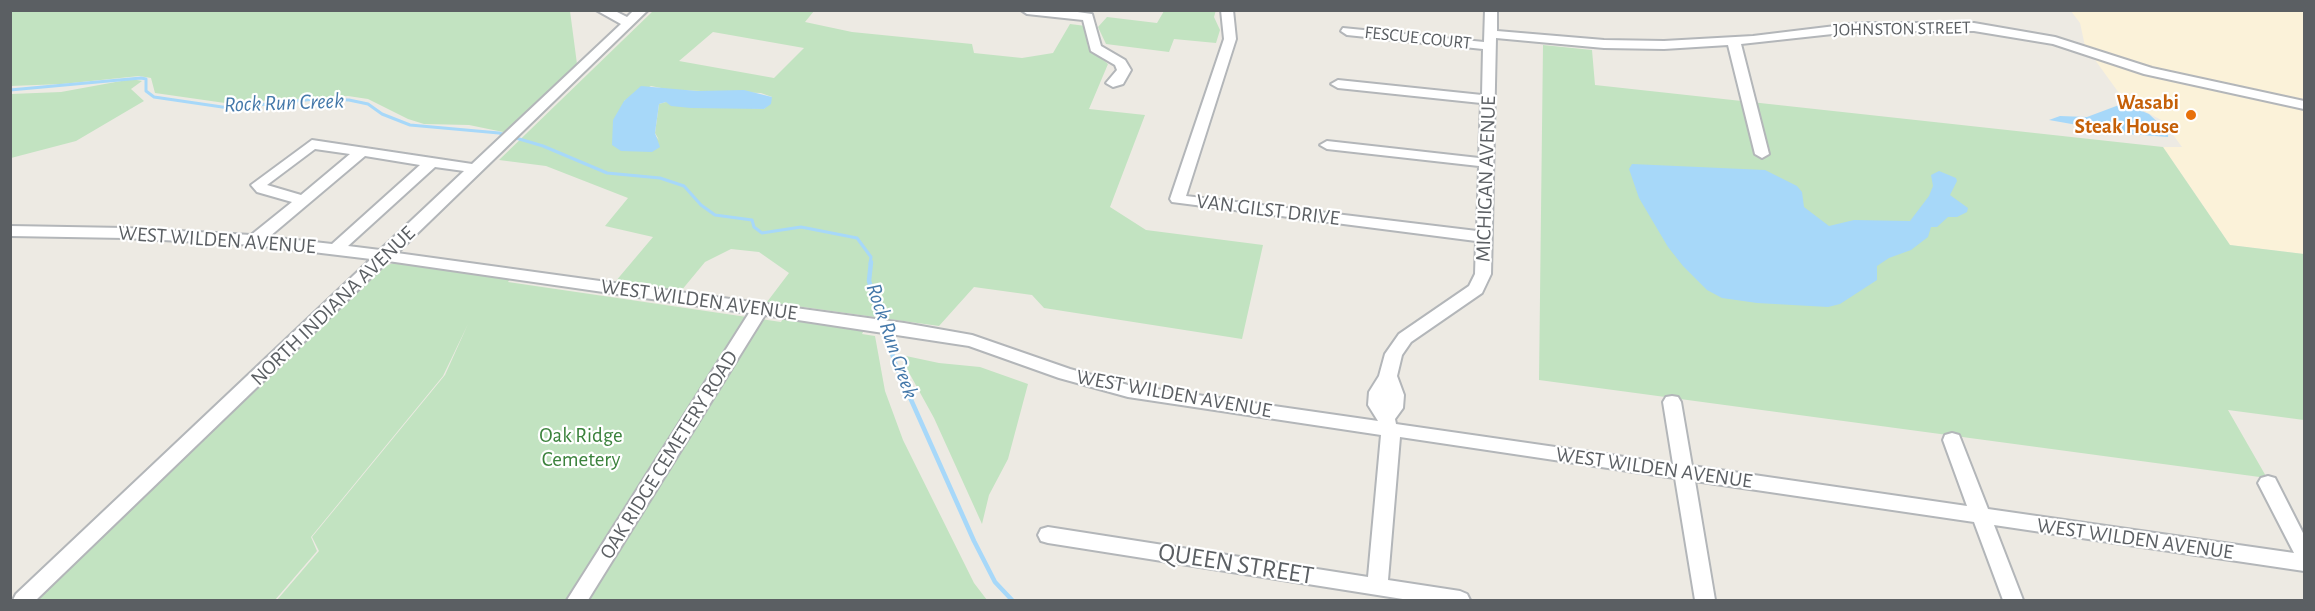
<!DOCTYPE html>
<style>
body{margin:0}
#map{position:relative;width:2315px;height:611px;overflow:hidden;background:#edeae3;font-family:"Alegreya Sans",sans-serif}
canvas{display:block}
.frame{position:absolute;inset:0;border:12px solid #5b5f63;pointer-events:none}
</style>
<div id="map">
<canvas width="2315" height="611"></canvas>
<div class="frame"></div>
</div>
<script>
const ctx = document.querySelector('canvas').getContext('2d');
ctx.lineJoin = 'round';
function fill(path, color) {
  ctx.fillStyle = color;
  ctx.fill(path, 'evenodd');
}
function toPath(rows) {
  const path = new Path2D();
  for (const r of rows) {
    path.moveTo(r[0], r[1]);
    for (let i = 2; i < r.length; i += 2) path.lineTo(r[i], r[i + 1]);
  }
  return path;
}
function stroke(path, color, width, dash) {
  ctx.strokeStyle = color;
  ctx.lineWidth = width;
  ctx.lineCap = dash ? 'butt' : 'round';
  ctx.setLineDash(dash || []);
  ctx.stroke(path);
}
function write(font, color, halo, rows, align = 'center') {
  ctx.font = font + ' "Alegreya Sans",sans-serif';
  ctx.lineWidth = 4.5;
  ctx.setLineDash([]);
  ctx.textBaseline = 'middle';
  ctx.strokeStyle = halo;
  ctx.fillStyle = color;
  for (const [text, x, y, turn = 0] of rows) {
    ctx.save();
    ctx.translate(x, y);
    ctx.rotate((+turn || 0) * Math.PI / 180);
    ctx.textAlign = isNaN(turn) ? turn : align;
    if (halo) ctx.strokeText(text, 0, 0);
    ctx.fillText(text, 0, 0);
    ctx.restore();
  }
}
const commercial = toPath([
 [2071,11,2304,11,2304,254,2230,245,2163,147,2182,147,2163,121,2124,100,2085,46,2080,23]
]);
const green = toPath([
 [1216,10,1214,17,1220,30,1216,43,1174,39,1169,52,1106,44,1098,27,1107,17,1157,23,1164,11],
 [10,11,570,11,577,64,508,133,469,125,424,124,408,119,368,99,348,96,225,103,155,93,151,78,139,76,62,84,11,86],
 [653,11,814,11,805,22,852,32,972,44,974,53,1022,58,1053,53,1070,24,1086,26,1088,47,1108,64,1089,109,1145,115,1110,207,1146,230,1263,245,1242,339,1044,308,1032,295,974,287,939,326,767,302,789,273,759,252,731,249,705,262,681,291,615,282,653,237,605,226,628,198,546,166,499,160],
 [713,32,804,48,774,78,679,61],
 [651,86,671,90,761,93,772,97,764,109,666,102,659,104,655,133,659,140,624,101],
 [1543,45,1592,50,1595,85,2163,147,2230,245,2304,254,2304,420,2228,410,2267,478,1539,380],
 [132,79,142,81,131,89,144,101,76,141,11,158,11,94,61,92],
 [396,262,510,279,508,282,781,322,784,317,864,330,862,334,875,336,885,391,903,440,974,583,987,600,277,600,319,551,312,537,445,375,468,324,443,376,311,537,317,551,275,600,36,600,377,269],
 [906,356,939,363,980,367,1028,384,1008,459,989,495,982,524,934,418,907,369]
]);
const water = toPath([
 [641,86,697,91,744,90,772,97,771,104,764,109,691,108,671,106,666,102,659,104,655,133,660,147,652,152,621,151,612,145,613,120,624,101],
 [2119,105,2132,107,2149,114,2168,132,2168,137,2128,134,2049,120,2060,116,2087,117],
 [1632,164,1765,170,1797,186,1802,192,1804,207,1829,226,1854,220,1910,221,1929,196,1933,186,1931,175,1939,171,1956,178,1957,181,1950,195,1968,208,1967,212,1957,217,1948,217,1937,227,1931,227,1928,237,1911,250,1889,258,1877,266,1877,280,1840,304,1828,307,1757,303,1722,298,1707,290,1683,266,1668,247,1639,198,1629,169]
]);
const streamFar1 = toPath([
 [10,90,141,78,146,79,146,91,154,97,229,108,315,99,349,100,368,104,382,114,410,125,499,133,543,146,607,173,660,178,684,186,701,205,715,215,752,220,754,227,762,233,801,227,857,238,871,257,870,264]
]);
const stream = toPath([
 [871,262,869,281,896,366,974,541,995,582,1012,600]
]);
const minor = toPath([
 [596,10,613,10,627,17,634,10,648,10,397,253,904,323,972,335,1070,369,1128,385,1378,421,1368,405,1369,392,1379,376,1385,354,1399,334,1469,286,1475,274,1476,241,1172,202,1170,199,1224,39,1221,10,1233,10,1236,39,1186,196,1477,231,1479,166,1327,149,1320,145,1327,141,1479,158,1481,103,1338,88,1331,84,1338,80,1482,95,1483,49,1347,35,1341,31,1343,28,1484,42,1485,10,1497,10,1497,31,1604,40,1664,41,1753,36,1860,23,1974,23,2055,37,2152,68,2304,101,2304,109,2144,74,2053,44,1974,31,1860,31,1741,44,1769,154,1762,158,1755,154,1728,45,1664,49,1604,48,1496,38,1491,274,1482,293,1411,342,1402,355,1397,376,1404,395,1403,408,1395,419,1396,424,1673,464,1663,402,1666,397,1672,396,1678,397,1681,402,1692,466,1967,506,1943,440,1945,435,1952,433,1959,435,1961,440,1988,509,2294,553,2258,483,2261,478,2268,476,2275,478,2304,535,2304,571,1994,525,2023,600,2003,600,1974,522,1695,481,1715,600,1695,600,1675,478,1400,437,1388,580,1460,591,1467,594,1470,600,1409,600,1048,543,1041,541,1038,535,1041,529,1048,527,1368,577,1381,435,1128,397,1059,378,969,346,765,315,588,600,567,600,749,313,388,261,36,600,13,600,16,594,371,259,255,245,125,238,10,236,10,226,125,228,251,235,292,202,257,192,251,185,312,140,472,164,621,24,596,10],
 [315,149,350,154,301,195,267,185,315,149],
 [365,156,420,165,332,244,269,237,365,156],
 [435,167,464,171,380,250,348,246,435,167],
 [1021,10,1063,10,1092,14,1101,46,1125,60,1131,70,1123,84,1113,87,1106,83,1117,70,1115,65,1091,51,1083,20,1027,14,1021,10]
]);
const markers = [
 [2191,115,6,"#e8710a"]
];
const farStreetnames = [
 ["JOHNSTON STREET",1902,29,-1],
 ["FESCUE COURT",1418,38,6]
];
const foodNames = [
 ["Wasabi",2179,103],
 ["Steak House",2179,127]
];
const streetNames = [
 ["MICHIGAN AVENUE",1486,179,-88],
 ["VAN GILST DRIVE",1268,210,7],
 ["WEST WILDEN AVENUE",217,240,4],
 ["WEST WILDEN AVENUE",699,300,8],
 ["NORTH INDIANA AVENUE",333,306,-44],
 ["WEST WILDEN AVENUE",1174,394,10],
 ["OAK RIDGE CEMETERY ROAD",669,455,-58],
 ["WEST WILDEN AVENUE",1654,468,8],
 ["WEST WILDEN AVENUE",2135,539,8]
];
const parkNames = [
 ["Oak Ridge",581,436],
 ["Cemetery",581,460]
];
const waterNames = [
 ["Rock Run Creek",284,103,-2],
 ["Rock Run Creek",892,341,71]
];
const nearStreetnames = [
 ["QUEEN STREET",1236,564,9]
];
fill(commercial, '#fbf2d9');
fill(green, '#c2e3c1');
fill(water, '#a7d8f9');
stroke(streamFar1, '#a7d8f9', 3);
stroke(stream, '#a7d8f9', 4.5);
stroke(minor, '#b3b6b9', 4);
fill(minor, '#fff');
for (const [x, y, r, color] of markers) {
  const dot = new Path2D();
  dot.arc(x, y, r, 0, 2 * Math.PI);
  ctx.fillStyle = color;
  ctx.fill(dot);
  stroke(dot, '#fff', 2);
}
write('18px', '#5b5f63', '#fff', farStreetnames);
write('bold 21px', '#c56008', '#fff', foodNames, 'right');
write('21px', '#5b5f63', '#fff', streetNames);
write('21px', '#3b823c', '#fff', parkNames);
write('italic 22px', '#4579aa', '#fff', waterNames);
write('26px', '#5b5f63', '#fff', nearStreetnames);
</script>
